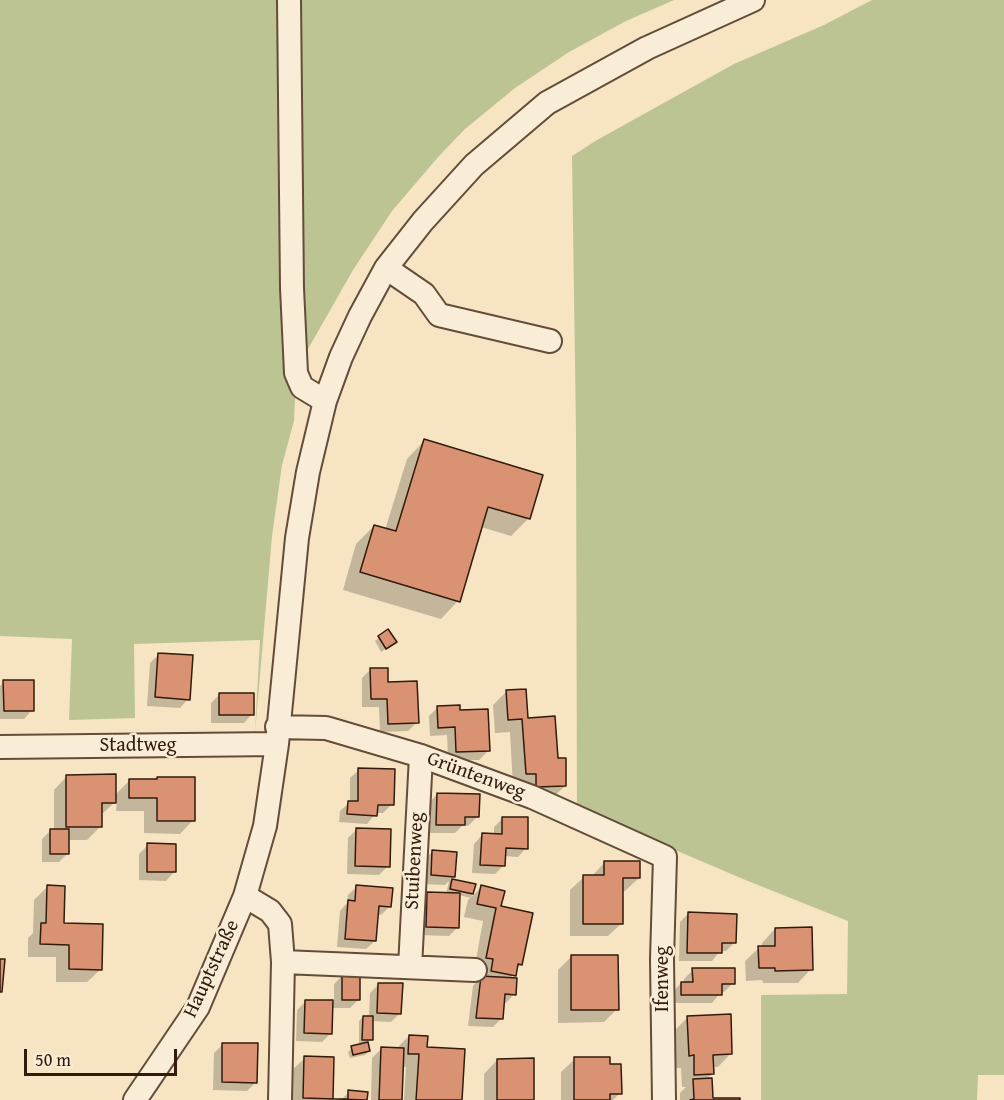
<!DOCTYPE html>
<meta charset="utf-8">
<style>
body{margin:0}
#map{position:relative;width:1004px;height:1100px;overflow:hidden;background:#f6e4c2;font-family:"Gentium Book Plus",serif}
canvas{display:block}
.scale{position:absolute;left:24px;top:1049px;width:153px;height:27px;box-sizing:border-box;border:3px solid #321b0c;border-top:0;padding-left:8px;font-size:18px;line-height:21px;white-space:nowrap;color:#321b0c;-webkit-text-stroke:4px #f9edd7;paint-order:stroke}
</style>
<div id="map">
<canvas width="1004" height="1100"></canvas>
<div class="scale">50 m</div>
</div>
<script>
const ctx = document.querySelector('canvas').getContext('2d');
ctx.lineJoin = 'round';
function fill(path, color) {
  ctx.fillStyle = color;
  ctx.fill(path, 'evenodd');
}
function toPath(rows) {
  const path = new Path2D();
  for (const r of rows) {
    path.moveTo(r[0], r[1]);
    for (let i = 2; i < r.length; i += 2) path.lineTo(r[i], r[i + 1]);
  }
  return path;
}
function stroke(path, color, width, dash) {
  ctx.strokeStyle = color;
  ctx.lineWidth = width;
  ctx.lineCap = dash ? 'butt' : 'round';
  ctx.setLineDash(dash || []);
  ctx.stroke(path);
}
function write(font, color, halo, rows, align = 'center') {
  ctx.font = font + ' "Gentium Book Plus",serif';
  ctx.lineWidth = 5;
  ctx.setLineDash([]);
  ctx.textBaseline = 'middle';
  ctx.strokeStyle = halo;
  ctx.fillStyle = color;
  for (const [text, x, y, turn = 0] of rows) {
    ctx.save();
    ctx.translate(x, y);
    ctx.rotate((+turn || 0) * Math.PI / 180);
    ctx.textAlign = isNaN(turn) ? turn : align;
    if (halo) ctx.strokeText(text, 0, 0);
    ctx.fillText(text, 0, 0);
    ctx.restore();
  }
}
const green = toPath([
 [0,0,284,0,289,375,295,398,294,421,282,465,272,536,255,733,260,640,134,644,135,718,69,720,72,639,0,636],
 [295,0,674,0,626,21,569,52,515,88,465,129,439,156,392,211,353,270,304,356],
 [872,0,1004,0,1004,1075,978,1075,977,1100,761,1100,761,995,847,994,848,921,743,879,577,808,576,431,572,156,597,140,734,64,824,25]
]);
const shadow = toPath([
 [424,441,529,518,511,536,481,527,458,601,441,619,343,590,356,544,374,526,385,530,407,459],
 [388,631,395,642,381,652,375,641],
 [159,654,188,699,180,708,147,706,150,663],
 [371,669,387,683,417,722,408,731,380,732,379,707,362,707,362,678],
 [4,682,32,710,24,719,0,719,0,686],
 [507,691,556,760,565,786,551,799,513,787,510,732,495,733,493,705],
 [220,694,252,714,244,723,211,723,211,703],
 [438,707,459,712,488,751,479,760,448,760,447,735,430,736,429,716],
 [359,770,392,804,383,813,376,813,367,824,339,822,340,811,350,802,350,778],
 [67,776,114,796,130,780,193,820,180,834,144,833,144,811,116,811,117,800,100,816,100,827,87,840,68,840,68,853,59,862,42,862,42,839,51,830,54,830,54,790],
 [437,794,477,817,468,826,463,825,455,833,428,833,429,803],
 [502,819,526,848,518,857,504,856,504,865,495,874,472,873,474,844,482,835,494,836,494,827],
 [357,829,388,866,379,875,347,874,348,838],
 [148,845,174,872,166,881,139,880,139,854],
 [433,851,454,877,450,880,474,885,471,898,459,895,458,927,449,936,418,935,419,902,428,894,446,894,449,881,445,885,423,884,424,860],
 [605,862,639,878,625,891,622,891,622,923,608,936,570,936,570,890,584,877,592,876],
 [357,886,390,906,381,915,376,914,375,941,366,949,337,947,340,911,347,903,348,895],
 [47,887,62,925,101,969,87,982,56,982,56,957,28,957,28,938,33,933,34,900],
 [482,887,500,908,521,964,510,979,514,994,506,1003,503,1003,502,1018,493,1027,468,1026,473,986,479,979,474,971,483,921,464,917,468,900],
 [688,914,735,942,726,951,720,951,712,961,679,961,680,922],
 [775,929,811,969,798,983,763,983,762,980,746,981,745,961,759,948,762,948,762,943],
 [571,957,617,1009,604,1022,558,1023,558,970],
 [693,970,733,983,724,992,721,992,712,1003,673,1003,673,992,681,983,684,983,684,979],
 [343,975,358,1000,350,1008,332,1008,331,1033,322,1042,296,1041,297,1010,306,1001,334,1002,334,984],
 [379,984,400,1013,391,1022,372,1021,371,1039,367,1044,369,1051,365,1055,350,1058,348,1052,352,1048,359,1046,359,1021,363,1017,369,1017,370,993],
 [688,1017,731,1053,718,1067,712,1067,712,1074,706,1080,711,1100,739,1100,680,1100,680,1093,686,1087,682,1087,681,1068,676,1068,675,1030],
 [409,1036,425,1048,460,1100,404,1100,406,1067,402,1067,401,1100,371,1100,372,1058,381,1049,396,1049],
 [223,1044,256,1082,247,1091,213,1090,214,1053],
 [305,1058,333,1058,333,1100,291,1100,291,1071],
 [575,1059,609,1065,620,1093,613,1100,561,1100,561,1072],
 [497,1060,532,1100,484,1100,484,1074],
 [349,1092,366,1093,366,1100,341,1100]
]);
const building = toPath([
 [424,439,543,475,530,519,488,507,460,602,360,572,374,525,396,531,424,439],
 [388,629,397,642,386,649,378,636,388,629],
 [158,653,193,655,190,700,155,697,158,653],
 [370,668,388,668,388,682,417,681,419,723,388,724,387,699,371,699,370,668],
 [3,680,34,680,34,711,4,711,3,680],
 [526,689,528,718,555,716,558,758,566,758,566,786,536,787,536,774,526,774,522,719,508,720,506,690,526,689],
 [219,693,254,693,254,715,219,715,219,693],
 [460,705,460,710,488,709,490,751,456,752,455,727,438,728,437,706,460,705],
 [358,768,395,769,394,805,378,805,377,816,347,814,348,801,358,801,358,768],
 [116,774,116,803,102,803,102,827,66,827,66,775,116,774],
 [157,777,195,777,195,821,157,821,157,798,129,798,129,779,157,779,157,777],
 [437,793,480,794,479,817,465,817,465,825,436,825,437,793],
 [502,817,528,817,528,849,506,848,505,866,480,865,482,833,502,834,502,817],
 [356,828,391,829,390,867,355,866,356,828],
 [50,829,69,829,69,854,50,854,50,829],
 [147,843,176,844,176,872,147,872,147,843],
 [432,850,457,852,455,877,431,875,432,850],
 [604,861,640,861,640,878,623,878,623,924,583,924,583,875,604,875,604,861],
 [452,879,476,884,473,894,450,889,452,879],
 [47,885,65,886,64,923,103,924,102,970,69,969,69,945,40,944,41,923,46,923,47,885],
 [356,885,393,888,391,907,379,906,376,941,345,939,348,900,355,901,356,885],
 [481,885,505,891,501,906,533,913,522,965,518,964,516,976,491,971,493,959,486,958,496,908,477,904,481,885],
 [427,892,460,893,459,928,426,927,427,892],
 [688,912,737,914,736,943,722,943,722,953,687,953,688,912],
 [812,927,813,970,775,971,775,968,759,968,758,946,775,946,775,928,812,927],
 [571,955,618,955,619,1010,571,1010,571,955],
 [0,959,5,959,2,992,0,992,0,959],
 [692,968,735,968,735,984,722,984,722,995,681,995,681,982,693,982,692,968],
 [342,974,360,974,360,1000,342,1000,342,974],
 [481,976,517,978,516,995,505,994,503,1019,476,1018,481,976],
 [378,983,403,983,401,1014,377,1013,378,983],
 [305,1000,333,1000,332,1034,304,1033,305,1000],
 [731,1014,732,1054,713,1055,714,1074,694,1075,694,1055,689,1056,687,1016,731,1014],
 [363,1016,373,1016,373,1040,362,1040,363,1016],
 [409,1035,428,1036,427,1047,465,1049,462,1100,416,1100,419,1054,408,1054,409,1035],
 [368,1042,370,1051,353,1055,351,1046,368,1042],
 [222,1043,258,1043,257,1083,222,1082,222,1043],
 [381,1047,404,1048,402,1100,379,1100,381,1047],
 [304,1056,334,1057,333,1099,348,1099,348,1090,368,1092,367,1100,303,1098,304,1056],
 [574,1057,610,1057,610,1064,621,1064,622,1094,610,1094,610,1100,574,1100,574,1057],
 [534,1058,534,1100,497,1100,497,1059,534,1058],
 [712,1078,713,1098,740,1098,740,1100,690,1100,694,1099,693,1079,712,1078]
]);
const minor = toPath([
 [289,0,292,288,296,373,302,387,325,401],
 [386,268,424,294,439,315,550,341],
 [277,727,326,728,421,756,532,797,665,857,662,959,664,1100],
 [0,747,277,744],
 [245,896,270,911,280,924,283,962,280,1100],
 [283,962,475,970],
 [410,967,421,756],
 [135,1100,198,1007,245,896,265,826,277,744,297,538,308,472,325,401,341,357,360,316,386,268,423,221,474,165,547,103,647,48,753,0]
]);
const streetNames = [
 ["Stadtweg",138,746],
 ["Grüntenweg",476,776,20],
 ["Stuibenweg",415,861,-87],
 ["Hauptstraße",212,969,-65],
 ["Ifenweg",663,979,-90]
];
fill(green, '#bcc494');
fill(shadow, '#0003');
fill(building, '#d99272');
stroke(building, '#321b0c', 1.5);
stroke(minor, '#634d3a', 26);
stroke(minor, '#f9edd7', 22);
write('20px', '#321b0c', '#f9edd7', streetNames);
</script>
